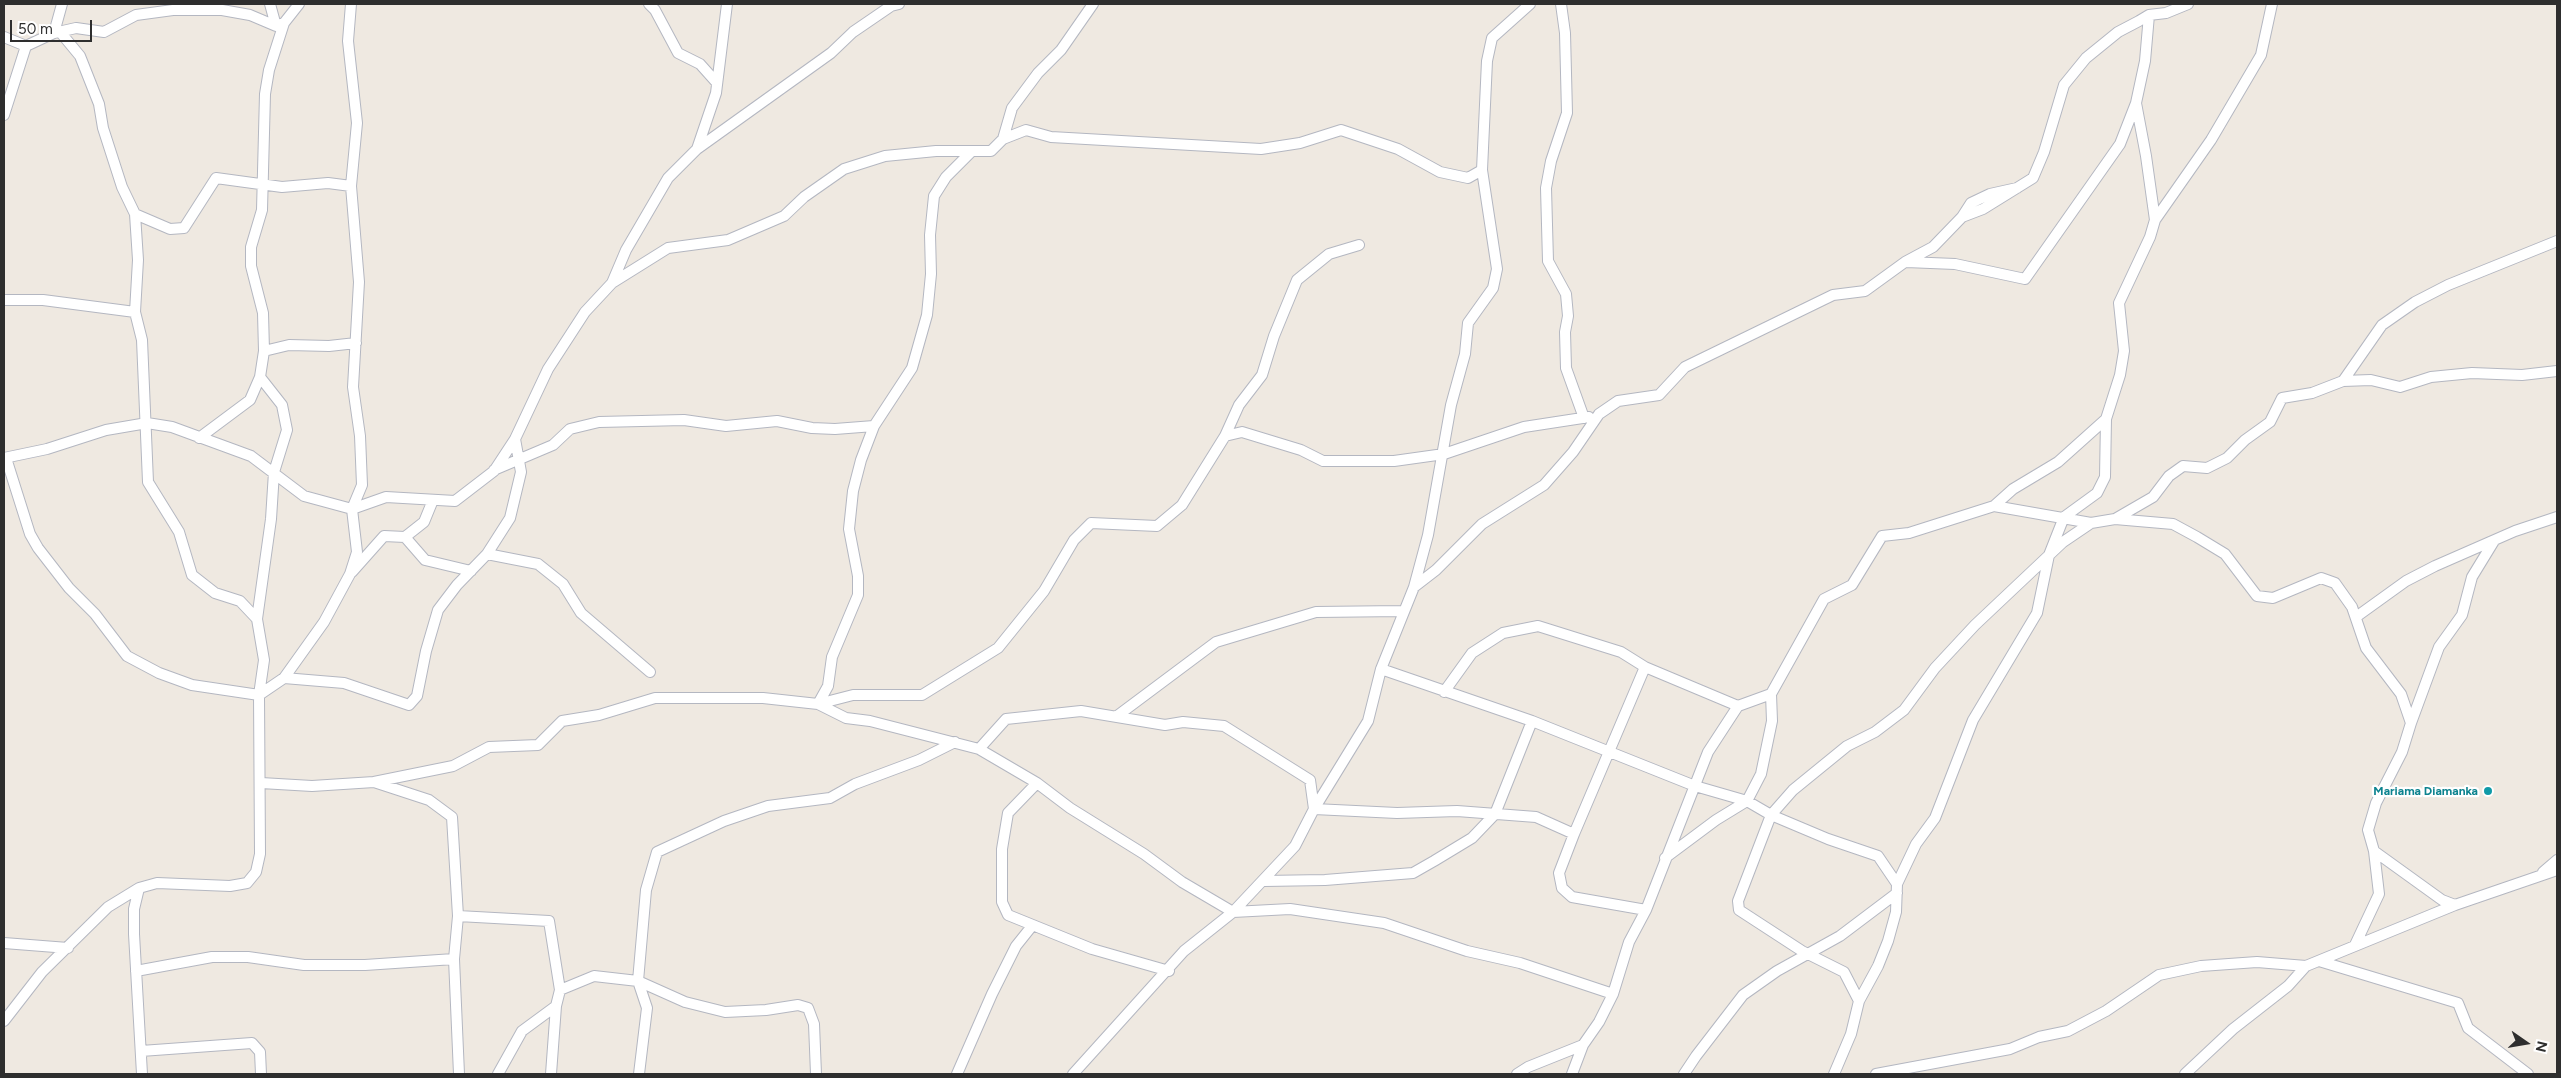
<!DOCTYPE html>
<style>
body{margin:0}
#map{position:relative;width:2561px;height:1078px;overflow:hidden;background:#efe9e1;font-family:Figtree,sans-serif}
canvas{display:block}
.frame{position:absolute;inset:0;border:5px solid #2e2e2e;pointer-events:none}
.north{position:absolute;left:2501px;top:1018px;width:50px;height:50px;-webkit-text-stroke:4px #fff;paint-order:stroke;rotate:103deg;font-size:14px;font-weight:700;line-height:20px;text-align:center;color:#2e2e2e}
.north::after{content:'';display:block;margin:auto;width:18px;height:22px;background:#2e2e2e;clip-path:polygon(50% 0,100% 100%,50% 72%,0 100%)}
.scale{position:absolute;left:10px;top:20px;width:82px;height:22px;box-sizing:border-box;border:2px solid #2e2e2e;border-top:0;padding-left:6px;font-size:15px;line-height:18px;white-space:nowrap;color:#2e2e2e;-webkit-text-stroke:4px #fff;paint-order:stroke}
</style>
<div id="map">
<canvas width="2561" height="1078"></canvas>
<div class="frame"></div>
<div class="north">N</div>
<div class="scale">50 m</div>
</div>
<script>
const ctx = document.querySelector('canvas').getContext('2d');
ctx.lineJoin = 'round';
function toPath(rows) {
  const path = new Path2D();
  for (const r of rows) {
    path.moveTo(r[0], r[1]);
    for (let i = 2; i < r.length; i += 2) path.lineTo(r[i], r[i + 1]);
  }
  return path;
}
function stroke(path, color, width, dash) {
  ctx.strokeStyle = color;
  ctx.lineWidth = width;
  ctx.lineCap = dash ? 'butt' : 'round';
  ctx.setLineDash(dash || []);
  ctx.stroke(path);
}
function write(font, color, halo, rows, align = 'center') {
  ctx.font = font + ' Figtree,sans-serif';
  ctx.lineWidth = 4.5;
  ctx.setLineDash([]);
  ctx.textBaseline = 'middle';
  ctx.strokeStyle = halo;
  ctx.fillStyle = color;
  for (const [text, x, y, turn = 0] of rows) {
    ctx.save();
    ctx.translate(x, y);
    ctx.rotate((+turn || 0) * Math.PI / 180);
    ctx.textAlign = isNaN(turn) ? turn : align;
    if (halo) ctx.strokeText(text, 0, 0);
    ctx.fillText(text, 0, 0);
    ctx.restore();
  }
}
const minor = toPath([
 [270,4,276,26],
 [649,4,655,10,678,53,700,64,717,83],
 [1561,4,1565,33,1567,113,1551,161,1546,188,1548,261,1566,294,1568,316,1565,332,1566,368,1584,418],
 [54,33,76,28,104,32,136,15,173,10,222,10,250,15,276,26,284,23,299,4],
 [61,33,80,56,99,104,103,128,122,187,135,214,138,260,135,312,142,340,148,482,179,532,192,575,215,593,240,601,257,619,264,660,259,695,260,854,256,872,247,883,230,886,157,883,139,888,134,909,134,934,142,1074],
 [4,37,26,46],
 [2136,103,2146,156,2155,220],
 [4,115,26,46,54,33,62,4],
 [1003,139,1026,130,1051,137,1261,149,1300,143,1341,130,1398,149,1440,172,1468,178,1482,170],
 [697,149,716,93,727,4],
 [135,214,170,229,184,228,216,178,282,187,328,183,351,186],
 [1962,217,1983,209,2033,178,2044,152,2064,85,2086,58,2118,32,2139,21,2149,15,2166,13,2188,4],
 [1906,262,1955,264,2025,279,2120,144,2136,103,2145,61,2149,15],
 [612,283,668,248,728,240,784,216,804,197,844,169,885,156,936,151,972,151],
 [4,300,43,300,135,312],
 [264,351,289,345,329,346,356,343],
 [2343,381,2382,325,2415,302,2448,285,2557,241],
 [1225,436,1242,432,1301,450,1323,461,1394,461,1444,454,1524,427,1589,417],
 [199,438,250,400,260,377,264,351,263,313,251,266,251,247,262,210,265,94,269,70,284,23],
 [4,458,47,449,106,430,147,423,172,427,251,456,304,496,352,509,386,497,455,501,494,471,515,439],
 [6,458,30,534,38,548,69,588,95,614,127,656,159,673,192,685,259,695,284,678,344,683,409,705,417,696,426,651,438,610,457,585,487,554,510,518,521,472,515,439,548,369,585,312,612,283,626,250,668,178,697,149,831,53,853,32,891,6,899,4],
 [494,470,553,445,570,429,599,422,684,420,726,426,777,421,812,428,835,429,874,426],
 [1994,506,2091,523,2115,519,2153,497,2169,476,2183,466,2207,468,2227,458,2245,440,2270,422,2282,398,2312,393,2343,381,2371,380,2400,387,2431,377,2472,373,2522,375,2557,371],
 [2115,519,2173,524,2197,537,2225,554,2257,596,2273,598,2321,578,2335,583,2352,607,2366,648,2401,694,2411,723,2402,752,2376,803,2368,830,2374,851,2379,894,2355,945],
 [405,537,424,522,433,500],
 [487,554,538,564,563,584,581,613,650,672],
 [352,572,384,536,405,537,425,560,471,571],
 [1414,587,1436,570,1482,524,1544,485,1573,452,1599,414,1618,401,1659,395,1685,367,1833,295,1865,291,1905,262,1933,247,1962,217,1971,203,1990,194,2017,188],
 [2356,617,2406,581,2435,566,2515,531,2557,517],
 [257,619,271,519,274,472,287,430,282,405,260,377],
 [1381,669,1532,721,1695,786,1747,801,1771,815,1828,839,1878,856,1897,884,1896,912,1888,941,1878,966,1859,1001,1851,1034,1834,1074],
 [284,678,324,622,350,574,357,552,352,509,362,485,360,436,353,387,359,282,351,186,357,123,348,41,351,4],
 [1444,692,1472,653,1503,633,1538,626,1621,652,1645,667],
 [818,704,828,686,832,657,858,595,858,576,849,529,853,491,861,460,874,426,912,368,927,315,931,274,930,235,934,196,946,177,972,151,991,151,1003,139,1012,108,1038,73,1061,50,1093,4],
 [818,704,853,695,922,695,998,648,1044,591,1074,540,1091,523,1157,526,1182,505,1225,436,1239,405,1262,375,1274,336,1297,280,1329,254,1359,245],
 [1117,716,1216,642,1316,612,1402,611],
 [2411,723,2439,647,2462,615,2472,577,2494,541],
 [979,749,1037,783,1070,808,1144,854,1182,882,1233,912,1290,909,1384,923,1467,951,1520,963,1613,994],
 [374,782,453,766,489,747,538,745,562,721,599,715,655,698,763,698,818,704,846,718,870,721,979,749,1006,719,1081,711,1165,725,1183,722,1224,726,1310,780,1314,809,1397,813,1457,811,1536,817,1574,834,1645,667,1738,706],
 [1037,783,1008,813,1002,849,1002,902,1008,915,1092,949,1169,971],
 [1574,834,1559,873,1562,888,1572,897,1646,910],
 [2374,851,2442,900,2455,905],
 [1665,858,1716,820,1747,801,1761,774,1772,721,1771,694],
 [2543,872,2557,860],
 [1264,881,1325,880,1413,873,1434,861,1472,838,1495,814,1532,721],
 [1897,884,1916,844,1935,818,1973,720,2037,613,2049,555,2064,517,2097,493,2105,477,2106,419,2120,375,2124,351,2119,303,2150,237,2155,220,2211,140,2261,55,2272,4],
 [458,916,549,921,560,990],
 [4,943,68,948],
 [454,959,459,1074],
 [2319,961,2458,1003,2468,1028,2528,1074],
 [136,971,212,957,248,957,304,965,365,965,454,959,458,916,452,817,429,800,374,782,312,786,261,783],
 [1859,1001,1844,972,1802,951,1739,910,1738,901,1771,815,1793,790,1847,746,1875,732,1904,710,1935,668,1975,625,2063,542,2091,523],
 [4,1021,42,972,108,907,139,888],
 [141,1051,252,1043,260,1052,261,1074],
 [498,1074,522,1031,556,1006],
 [551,1074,556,1006,560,990,594,976,638,981,685,1002,725,1012,766,1010,798,1005,808,1008,814,1024,816,1074],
 [639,1074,647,1008,638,981,646,890,657,852,724,821,768,806,830,798,855,784,919,760,955,742],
 [957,1074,992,994,1016,946,1032,926],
 [1073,1074,1184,951,1233,912,1295,846,1314,809,1368,721,1381,669,1414,587,1428,535,1451,405,1465,354,1468,323,1493,288,1497,269,1482,170,1487,61,1492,38,1530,4],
 [1517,1074,1528,1067,1583,1045],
 [1572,1074,1583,1045,1599,1022,1613,994,1629,942,1646,910,1708,752,1738,706,1771,694,1824,599,1852,585,1882,536,1909,533,1994,506,2013,489,2058,462,2106,419],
 [1684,1074,1696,1056,1743,995,1777,971,1840,936,1897,893],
 [1876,1074,2010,1049,2039,1037,2068,1031,2106,1011,2159,975,2201,966,2257,962,2306,966],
 [2185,1074,2233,1029,2288,986,2306,966,2455,905,2557,870]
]);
const markers = [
 [2488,791,5,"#0f9aa8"]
];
const cultureNames = [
 ["Mariama Diamanka",2478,791]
];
stroke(minor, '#b4b7c1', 12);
stroke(minor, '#fff', 10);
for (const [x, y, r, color] of markers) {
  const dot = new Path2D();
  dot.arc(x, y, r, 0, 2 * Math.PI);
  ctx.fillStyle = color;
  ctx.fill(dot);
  stroke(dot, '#fff', 2);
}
write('bold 12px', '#0d838f', '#fff', cultureNames, 'right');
</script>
